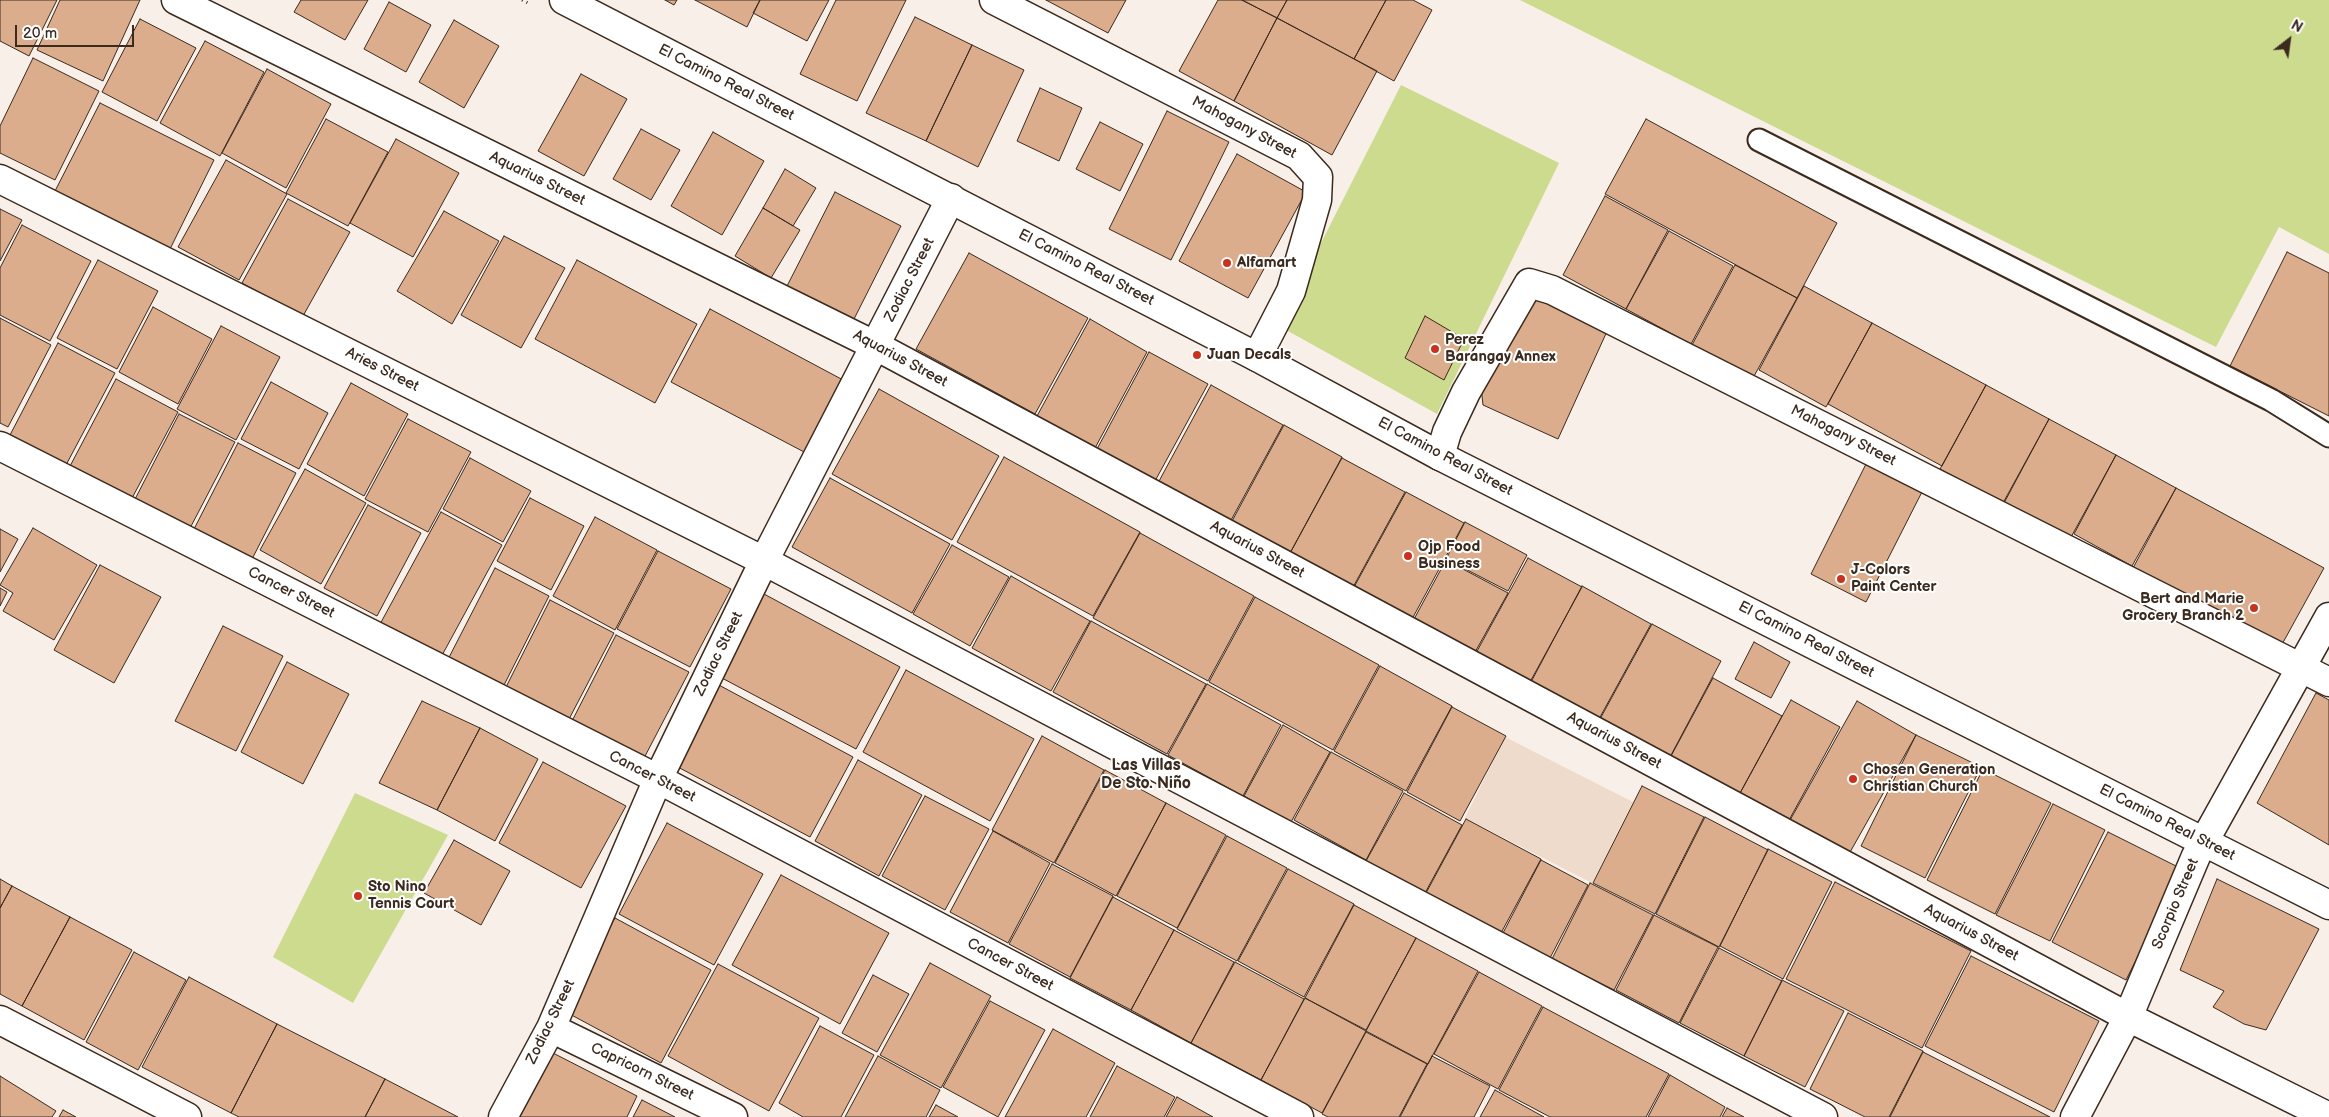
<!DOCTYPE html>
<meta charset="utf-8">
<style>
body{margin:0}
#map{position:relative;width:2329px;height:1117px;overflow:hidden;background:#f8efe8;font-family:"Balsamiq Sans",sans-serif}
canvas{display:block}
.north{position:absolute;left:2264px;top:15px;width:50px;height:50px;-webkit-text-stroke:4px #fff;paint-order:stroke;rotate:30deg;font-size:14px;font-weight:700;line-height:20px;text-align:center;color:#3b2a1e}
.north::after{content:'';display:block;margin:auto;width:18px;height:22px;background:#3b2a1e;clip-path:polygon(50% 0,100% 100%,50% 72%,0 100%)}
.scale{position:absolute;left:15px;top:25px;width:119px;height:22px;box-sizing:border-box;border:2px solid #3b2a1e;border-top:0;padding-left:6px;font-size:15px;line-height:18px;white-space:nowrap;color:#3b2a1e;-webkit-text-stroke:4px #fff;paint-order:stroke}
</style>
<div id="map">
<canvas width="2329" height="1117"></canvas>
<div class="north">N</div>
<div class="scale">20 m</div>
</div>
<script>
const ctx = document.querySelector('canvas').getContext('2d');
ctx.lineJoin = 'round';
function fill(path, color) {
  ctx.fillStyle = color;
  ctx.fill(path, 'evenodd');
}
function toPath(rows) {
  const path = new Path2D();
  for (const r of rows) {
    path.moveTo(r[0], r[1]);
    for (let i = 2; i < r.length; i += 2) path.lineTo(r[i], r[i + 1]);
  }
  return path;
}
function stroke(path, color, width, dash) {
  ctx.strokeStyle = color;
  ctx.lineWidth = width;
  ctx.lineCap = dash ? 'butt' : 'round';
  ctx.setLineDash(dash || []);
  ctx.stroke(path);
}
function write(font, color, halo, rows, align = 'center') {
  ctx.font = font + ' "Balsamiq Sans",sans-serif';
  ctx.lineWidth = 4;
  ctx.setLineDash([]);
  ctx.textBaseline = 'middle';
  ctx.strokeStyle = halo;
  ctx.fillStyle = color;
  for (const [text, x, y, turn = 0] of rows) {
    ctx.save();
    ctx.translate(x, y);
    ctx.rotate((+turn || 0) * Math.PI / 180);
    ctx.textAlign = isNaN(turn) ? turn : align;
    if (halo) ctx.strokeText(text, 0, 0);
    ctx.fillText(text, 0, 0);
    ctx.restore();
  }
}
const built = toPath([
 [1505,737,1633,802,1592,883,1465,818]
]);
const green = toPath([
 [1520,0,2329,0,2329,254,2279,227,2216,347],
 [1401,85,1559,163,1437,414,1279,326],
 [355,793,448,835,353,1003,273,957]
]);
const building = toPath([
 [0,0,57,0,29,56,0,41,0,0],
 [60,0,140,0,103,81,37,50,60,0],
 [301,0,368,0,345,40,294,12,301,0],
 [665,0,677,0,674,5,665,0],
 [695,0,760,0,747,27,695,0],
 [760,0,829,0,807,41,753,13,760,0],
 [836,0,906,0,857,101,800,74,836,0],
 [1046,0,1126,0,1108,33,1046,0],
 [1218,0,1242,0,1277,18,1234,101,1179,71,1218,0],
 [1242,0,1287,0,1277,18,1242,0],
 [1287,0,1386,0,1354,59,1277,18,1287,0],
 [1386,0,1413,0,1432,10,1394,81,1354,59,1386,0],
 [389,2,431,25,406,72,364,49,389,2],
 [915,17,972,45,926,141,866,113,915,17],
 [1277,18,1377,71,1332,155,1234,101,1277,18],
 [140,19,196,48,157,121,102,92,140,19],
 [454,20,499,46,464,108,419,82,454,20],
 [205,41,264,72,220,156,160,123,205,41],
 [972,45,1024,70,978,167,926,141,972,45],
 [33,58,99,91,55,180,0,153,0,126,33,58],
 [267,69,331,104,286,188,222,153,267,69],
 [581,74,627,99,584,176,538,151,581,74],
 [1040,88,1082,108,1059,161,1017,141,1040,88],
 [100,103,214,160,170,249,55,191,100,103],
 [1167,111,1229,142,1171,260,1109,229,1167,111],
 [326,119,388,152,348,226,286,193,326,119],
 [1646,119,1837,223,1797,298,1605,194,1646,119],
 [1100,122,1143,144,1120,191,1076,169,1100,122],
 [641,129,680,150,651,200,613,179,641,129],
 [713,132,764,161,722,235,671,206,713,132],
 [396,139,459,173,413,257,350,223,396,139],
 [1237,154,1306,192,1248,298,1179,261,1237,154],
 [226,160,287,194,239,280,178,247,226,160],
 [785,169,816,188,793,226,763,208,785,169],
 [835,192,901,226,853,321,786,288,835,192],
 [1605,196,1668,230,1626,309,1563,275,1605,196],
 [288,199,350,232,303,316,242,283,288,199],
 [763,208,800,230,771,278,735,256,763,208],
 [0,209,22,220,0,261,0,209],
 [444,211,499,241,452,324,397,291,444,211],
 [22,225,91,261,50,341,0,315,0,268,22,225],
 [1669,231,1733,266,1691,344,1626,309,1669,231],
 [504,236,565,268,521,348,461,315,504,236],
 [2287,252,2329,273,2329,416,2230,366,2287,252],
 [969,253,1088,318,1035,414,916,349,969,253],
 [98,260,158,291,117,369,57,338,98,260],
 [577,260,697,324,655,403,535,339,577,260],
 [1735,265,1797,298,1753,378,1692,345,1735,265],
 [1804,286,1872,323,1826,407,1759,370,1804,286],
 [1547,296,1609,327,1558,439,1483,405,1480,378,1528,303,1547,296],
 [153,307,212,339,178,404,119,372,153,307],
 [710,309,845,381,806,453,671,382,710,309],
 [1425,316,1464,339,1444,380,1405,358,1425,316],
 [0,318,51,345,8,427,0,423,0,318],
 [1090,319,1147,352,1095,448,1037,416,1090,319],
 [1872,323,1986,385,1942,466,1828,404,1872,323],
 [221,326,280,357,236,440,177,409,221,326],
 [58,343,115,373,66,465,10,435,58,343],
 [1149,352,1208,384,1155,481,1097,449,1149,352],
 [116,379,178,412,131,500,69,468,116,379],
 [271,382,328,413,299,469,241,439,271,382],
 [351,383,408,414,364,496,307,464,351,383],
 [1211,385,1283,425,1230,522,1158,483,1211,385],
 [1986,385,2049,419,2003,503,1940,469,1986,385],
 [879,389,999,456,952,540,832,474,879,389],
 [179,414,235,442,188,532,133,503,179,414],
 [408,419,471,452,428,532,365,499,408,419],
 [2049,419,2116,455,2070,539,2004,503,2049,419],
 [1284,425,1342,457,1289,555,1231,523,1284,425],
 [238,443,296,473,250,563,192,533,238,443],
 [2116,455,2176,488,2132,566,2074,534,2116,455],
 [1004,457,1140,532,1093,616,957,542,1004,457],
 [470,458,531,491,503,542,443,509,470,458],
 [1342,458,1405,492,1352,589,1289,555,1342,458],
 [1868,460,1924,488,1866,602,1811,574,1868,460],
 [305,469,366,503,321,584,260,550,305,469],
 [830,478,950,544,912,613,792,547,830,478],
 [2176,488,2324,568,2280,648,2133,568,2176,488],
 [1406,492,1464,523,1411,621,1353,589,1406,492],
 [530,498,584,526,551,590,497,561,530,498],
 [368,505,421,533,377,616,324,588,368,505],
 [441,512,502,545,440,659,379,626,441,512],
 [595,517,657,550,615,630,553,596,595,517],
 [1465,522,1527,555,1508,591,1446,559,1465,522],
 [33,528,97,565,54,640,3,611,13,593,0,585,33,528],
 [0,529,18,539,0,572,0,529],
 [1140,533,1254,596,1208,681,1093,618,1140,533],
 [952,545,1009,577,970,646,913,614,952,545],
 [658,551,731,589,690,667,617,629,658,551],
 [1528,558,1582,587,1530,682,1476,653,1528,558],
 [1446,560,1508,593,1474,654,1413,621,1446,560],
 [100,565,161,597,114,683,54,650,100,565],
 [495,568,549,596,498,697,443,669,495,568],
 [1011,576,1090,621,1051,691,972,648,1011,576],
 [1582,586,1651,624,1599,719,1531,682,1582,586],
 [0,588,7,592,0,606,0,588],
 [764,594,900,667,856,749,720,677,764,594],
 [1255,597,1379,665,1333,750,1209,682,1255,597],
 [550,600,614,633,568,721,505,689,550,600],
 [1091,621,1206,684,1167,754,1053,692,1091,621],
 [1652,624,1721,661,1670,757,1600,719,1652,624],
 [223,626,283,656,236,751,175,721,223,626],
 [616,635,689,672,643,760,571,723,616,635],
 [1754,642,1790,662,1771,698,1735,679,1754,642],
 [287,662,349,694,303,784,241,752,287,662],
 [1380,666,1452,706,1406,791,1334,751,1380,666],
 [906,670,1034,739,990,821,863,752,906,670],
 [1713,678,1782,716,1739,795,1670,758,1713,678],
 [717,684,853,757,810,837,674,765,717,684],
 [1207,684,1281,725,1243,796,1168,755,1207,684],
 [2316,693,2329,700,2329,845,2257,803,2316,693],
 [1791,700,1840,727,1788,822,1739,795,1791,700],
 [422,701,480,728,437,810,379,783,422,701],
 [1857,701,1916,735,1849,854,1789,822,1857,701],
 [1452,707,1506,736,1460,821,1407,792,1452,707],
 [1283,725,1330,752,1291,822,1244,796,1283,725],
 [480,728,538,759,495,841,437,810,480,728],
 [1916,735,1981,767,1925,878,1861,846,1916,735],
 [1042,736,1104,770,1054,863,992,830,1042,736],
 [1331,752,1403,791,1366,860,1294,820,1331,752],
 [858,760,922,795,879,876,815,841,858,760],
 [543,762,626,806,581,888,499,843,543,762],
 [1983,769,2051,803,1995,914,1927,880,1983,769],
 [1105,770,1166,803,1116,896,1055,863,1105,770],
 [1642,786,1704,817,1655,914,1593,883,1642,786],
 [1404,793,1462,825,1425,893,1366,861,1404,793],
 [925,796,989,829,945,910,882,876,925,796],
 [1166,803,1226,835,1177,928,1117,896,1166,803],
 [2053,804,2105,830,2050,941,1996,915,2053,804],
 [1705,817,1768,850,1719,947,1656,914,1705,817],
 [1466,819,1541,859,1501,933,1426,893,1466,819],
 [667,823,763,874,714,965,619,914,667,823],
 [993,831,1050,863,1008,943,950,912,993,831],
 [2108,832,2182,869,2126,980,2052,942,2108,832],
 [1227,836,1287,868,1237,961,1177,929,1227,836],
 [454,840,510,871,481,925,424,893,454,840],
 [1768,849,1832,882,1783,979,1720,946,1768,849],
 [1541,860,1588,885,1550,958,1503,933,1541,860],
 [1052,864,1113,896,1070,977,1009,944,1052,864],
 [1288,869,1354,904,1304,997,1238,961,1288,869],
 [781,875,889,933,840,1024,732,965,781,875],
 [0,879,12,886,0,908,0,879],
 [2217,879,2319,929,2266,1030,2244,1024,2213,1007,2224,991,2180,970,2217,879],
 [1835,882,1971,951,1922,1048,1786,979,1835,882],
 [1590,883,1653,915,1614,990,1552,959,1590,883],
 [12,886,70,917,22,1006,0,994,0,908,12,886],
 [1113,897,1174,930,1131,1010,1070,978,1113,897],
 [1354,905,1416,938,1366,1030,1305,998,1354,905],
 [1654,915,1718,947,1679,1023,1616,990,1654,915],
 [70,917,132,950,84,1040,22,1006,70,917],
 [615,918,711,970,661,1063,564,1011,615,918],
 [1174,930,1234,962,1191,1043,1131,1010,1174,930],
 [1416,938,1478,971,1428,1064,1366,1031,1416,938],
 [1719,948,1782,981,1744,1056,1680,1023,1719,948],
 [134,952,186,980,138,1070,86,1042,134,952],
 [1971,956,2099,1021,2054,1112,1925,1046,1971,956],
 [1235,962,1304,999,1261,1080,1191,1043,1235,962],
 [930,963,991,996,941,1088,880,1055,930,963],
 [718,964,819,1018,769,1111,668,1056,718,964],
 [1479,972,1542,1006,1498,1089,1434,1054,1479,972],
 [873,975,909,994,877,1052,842,1033,873,975],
 [189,977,277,1024,231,1113,142,1067,189,977],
 [1782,980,1844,1011,1805,1087,1744,1056,1782,980],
 [1305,998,1366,1031,1322,1113,1261,1080,1305,998],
 [990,1001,1045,1030,998,1117,943,1087,990,1001],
 [1543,1007,1669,1074,1646,1117,1550,1117,1499,1090,1543,1007],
 [1848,1013,1923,1051,1889,1117,1865,1117,1810,1089,1848,1013],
 [277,1024,385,1079,365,1117,239,1117,231,1113,277,1024],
 [820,1026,874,1055,841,1117,803,1117,779,1103,820,1026],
 [1053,1029,1115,1063,1086,1117,1005,1117,1053,1029],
 [1366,1032,1427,1064,1399,1117,1328,1117,1322,1114,1366,1032],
 [551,1052,637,1096,627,1117,517,1117,551,1052],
 [1923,1052,2050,1117,1890,1117,1923,1052],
 [878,1056,940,1090,926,1117,845,1117,878,1056],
 [1432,1056,1490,1086,1474,1117,1400,1117,1432,1056],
 [1117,1066,1175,1097,1164,1117,1090,1117,1117,1066],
 [1670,1075,1725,1107,1720,1117,1648,1117,1670,1075],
 [0,1076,56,1111,52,1117,0,1117,0,1076],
 [385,1079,458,1117,365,1117,385,1079],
 [1495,1090,1544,1117,1480,1117,1495,1090],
 [1177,1097,1213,1117,1166,1117,1177,1097],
 [642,1100,675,1117,633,1117,642,1100],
 [936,1105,958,1117,929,1117,936,1105],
 [1727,1108,1744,1117,1722,1117,1727,1108],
 [63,1110,76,1117,59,1117,63,1110]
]);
const path = toPath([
 [522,0,530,4]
]);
const lane = toPath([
 [1759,140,2271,400,2329,436]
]);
const street = toPath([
 [176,0,876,346,2128,1017,2329,1117],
 [994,0,1299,156,1318,177,1317,200,1291,291,1257,357],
 [0,179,764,561,1823,1117],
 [0,446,658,779,1299,1117],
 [1440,456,1447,432,1466,392,1529,283,1552,290,2329,682],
 [0,1020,187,1117],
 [551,1028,733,1117],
 [503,1117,551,1028,658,779,764,561,951,198],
 [2075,1117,2128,1017,2196,856,2329,617]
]);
const secondary = toPath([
 [564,0,1257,357,1440,456,2329,905]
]);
const markers = [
 [1227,263,5,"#c8321e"],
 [1435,349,5,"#c8321e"],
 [1197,355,5,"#c8321e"],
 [1408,556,5,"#c8321e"],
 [1841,579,5,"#c8321e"],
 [2254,608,5,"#c8321e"],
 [1853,779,5,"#c8321e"],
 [358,896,5,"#c8321e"]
];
const streetNames = [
 ["El Camino Real Street",726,83,27],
 ["Mahogany Street",1244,128,28],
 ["Aquarius Street",537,179,26],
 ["El Camino Real Street",1086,268,27],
 ["Zodiac Street",910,280,-63],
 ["Aquarius Street",900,359,28],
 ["Aries Street",382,370,27],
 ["Mahogany Street",1843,436,27],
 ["El Camino Real Street",1445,457,28],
 ["Aquarius Street",1257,550,28],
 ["Cancer Street",291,593,27],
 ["El Camino Real Street",1806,640,27],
 ["Zodiac Street",719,654,-64],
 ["Aquarius Street",1614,741,28],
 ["Cancer Street",652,777,27],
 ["El Camino Real Street",2167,823,27],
 ["Scorpio Street",2176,904,-67],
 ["Aquarius Street",1971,933,28],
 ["Cancer Street",1010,965,28],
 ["Zodiac Street",551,1022,-64],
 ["Capricorn Street",642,1072,26]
];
const poiNames = [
 ["Alfamart",1237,263],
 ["Perez",1445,340],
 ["Barangay Annex",1445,357],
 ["Juan Decals",1207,355],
 ["Ojp Food",1418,547],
 ["Business",1418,564],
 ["J-Colors",1851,570],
 ["Paint Center",1851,587],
 ["Bert and Marie",2244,599,"right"],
 ["Grocery Branch 2",2244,616,"right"],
 ["Chosen Generation",1863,770],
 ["Christian Church",1863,787],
 ["Sto Nino",368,887],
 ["Tennis Court",368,904]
];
const neighbourhoodNames = [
 ["Las Villas",1146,766],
 ["De Sto. Niño",1146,784]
];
fill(built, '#efdbcc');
fill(green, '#cddb8f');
fill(building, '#dbad8c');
stroke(building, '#3b2a1e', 1);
stroke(lane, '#3b2a1e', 25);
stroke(street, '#3b2a1e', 31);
stroke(secondary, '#3b2a1e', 31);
stroke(path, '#3b2a1e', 3, [1, 4]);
stroke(lane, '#fff', 21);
stroke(street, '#fff', 28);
stroke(secondary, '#fff', 28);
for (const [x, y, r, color] of markers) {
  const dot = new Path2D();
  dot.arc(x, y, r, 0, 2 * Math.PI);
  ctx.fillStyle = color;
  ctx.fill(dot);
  stroke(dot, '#fff', 2);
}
write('15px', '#3b2a1e', '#fff', streetNames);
write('bold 15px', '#3b2a1e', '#fff', poiNames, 'left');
write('bold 16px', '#3b2a1e', '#fff', neighbourhoodNames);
</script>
